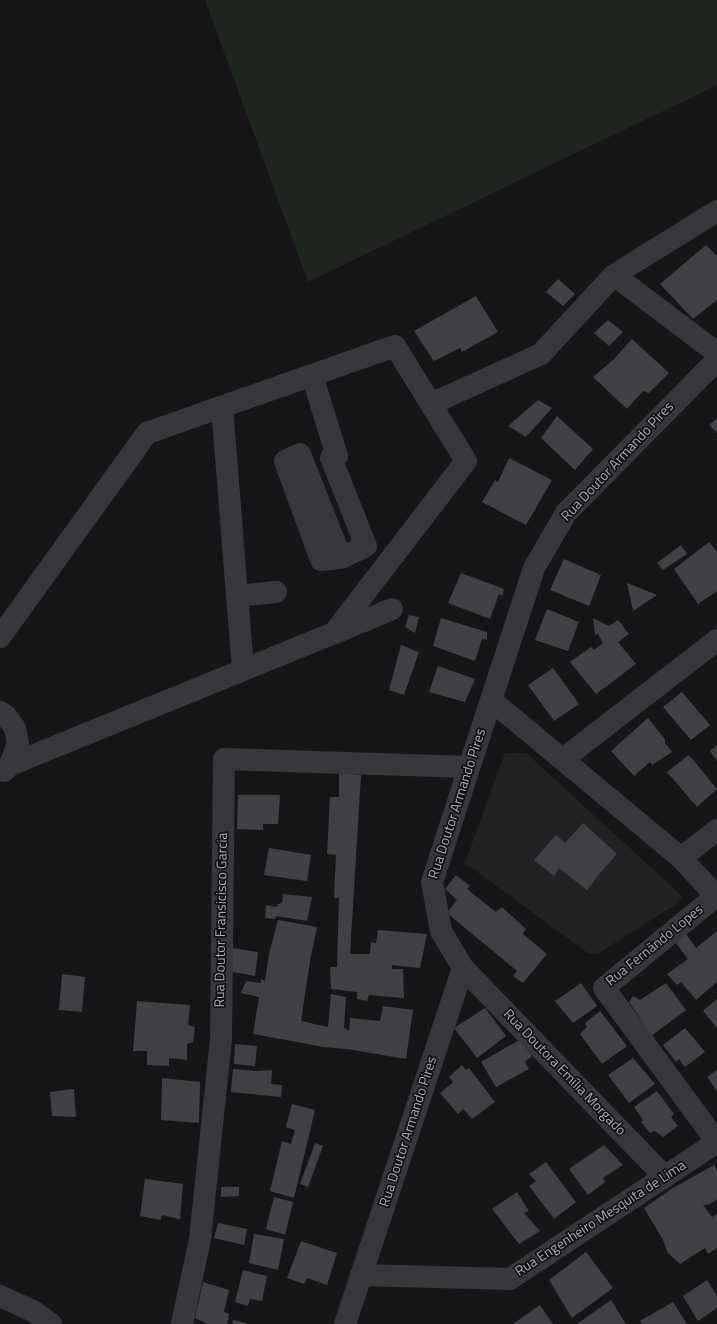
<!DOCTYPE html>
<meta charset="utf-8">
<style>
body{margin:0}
canvas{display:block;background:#161618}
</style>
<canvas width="717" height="1324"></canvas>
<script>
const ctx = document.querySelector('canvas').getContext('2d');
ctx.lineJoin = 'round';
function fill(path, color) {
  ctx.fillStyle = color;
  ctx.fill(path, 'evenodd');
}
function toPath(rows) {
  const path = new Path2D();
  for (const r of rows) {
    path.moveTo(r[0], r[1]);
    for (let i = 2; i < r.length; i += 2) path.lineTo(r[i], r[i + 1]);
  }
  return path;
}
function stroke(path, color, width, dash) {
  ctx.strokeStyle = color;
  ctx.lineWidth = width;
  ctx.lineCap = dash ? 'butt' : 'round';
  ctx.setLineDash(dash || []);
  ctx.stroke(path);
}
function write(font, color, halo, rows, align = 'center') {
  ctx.font = font + ' "Titillium Web",sans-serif';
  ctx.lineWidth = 3.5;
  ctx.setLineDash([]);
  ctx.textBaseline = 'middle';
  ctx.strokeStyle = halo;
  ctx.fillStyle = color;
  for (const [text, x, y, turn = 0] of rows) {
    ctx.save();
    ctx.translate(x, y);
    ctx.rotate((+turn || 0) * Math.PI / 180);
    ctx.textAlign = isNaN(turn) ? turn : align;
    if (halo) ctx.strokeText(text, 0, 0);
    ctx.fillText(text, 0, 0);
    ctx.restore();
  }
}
const built = toPath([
 [505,753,526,753,682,896,680,900,675,905,597,954,588,953,465,863]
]);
const green = toPath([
 [205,0,717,0,717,85,308,282]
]);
const building = toPath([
 [706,245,717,256,717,300,693,319,660,284],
 [558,279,575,294,563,306,546,292],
 [476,296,498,332,462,352,460,348,434,361,414,331],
 [608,320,623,332,609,346,594,333],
 [632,339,669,373,649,393,643,391,627,409,593,377,613,360],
 [538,400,552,408,526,437,508,426],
 [557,416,593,449,575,470,541,438],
 [717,418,717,433,709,425],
 [509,458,552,480,526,525,482,502,495,480,498,482],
 [709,542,717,552,717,591,698,604,674,569],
 [681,545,687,554,663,570,657,563],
 [564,559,601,575,589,606,550,590],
 [461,573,504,589,502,596,499,594,490,619,448,603],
 [627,583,657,595,633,611],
 [547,609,579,622,568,651,535,640],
 [409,615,419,617,415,633,405,627],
 [441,618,487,632,487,640,482,639,475,661,433,646],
 [593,618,609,626,618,620,629,634,618,642,636,664,596,694,570,662,591,647,594,650,603,643,598,634,595,635],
 [401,645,419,652,404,695,389,690],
 [438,666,475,679,465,702,429,692],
 [553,668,579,704,554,721,528,685],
 [682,692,710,725,691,740,663,707],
 [648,718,665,739,665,743,672,752,652,765,650,762,634,776,611,751],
 [717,745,717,761,710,751],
 [689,755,717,789,697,807,667,772],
 [339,773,361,775,350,954,370,954,371,942,376,943,378,930,427,934,420,968,392,965,392,969,403,969,404,998,369,995,367,1001,357,999,357,992,331,989,330,967,337,967,339,898,334,898,336,855,327,854,330,797,339,797],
 [238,795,280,795,278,824,263,824,263,830,237,829],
 [583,823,617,854,600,873,587,890,559,868,554,876,534,860,556,835,565,843],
 [269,848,311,855,307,881,264,875],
 [456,875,470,886,467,889,496,912,502,907,526,929,523,934,547,954,523,983,513,976,517,971,447,913,457,900,445,889],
 [283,894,312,897,307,921,276,916,275,919,265,918,266,905,277,907,278,904,282,903],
 [278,920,317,927,310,961,301,1021,328,1027,331,994,346,997,344,1028,349,1031,350,1018,380,1021,383,1006,413,1010,406,1059,347,1049,324,1047,253,1034,259,997,241,993,246,981,261,983,261,979,265,981,269,954],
 [717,931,717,982,696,1000,681,982,677,985,667,974,688,959,676,943,686,934,696,948],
 [231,948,258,952,255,976,228,971],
 [62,974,85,977,82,1012,59,1010],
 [581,983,597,1006,573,1023,555,1001],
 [666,983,686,1010,647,1039,635,1025,641,1019,629,1002,633,996,640,1000],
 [717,999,717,1028,703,1011],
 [137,1001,190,1005,188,1025,195,1027,193,1042,187,1044,187,1060,169,1058,169,1066,147,1065,147,1051,133,1051],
 [485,1008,506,1036,477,1058,454,1028],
 [600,1011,627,1046,602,1064,580,1034,587,1027,585,1023],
 [685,1028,705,1052,685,1067,679,1059,676,1062,663,1045],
 [521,1039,532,1056,525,1062,529,1069,496,1087,481,1062],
 [235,1044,257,1046,255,1066,234,1064],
 [633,1058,655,1084,629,1103,608,1075],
 [462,1065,466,1070,469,1068,495,1102,472,1119,463,1109,458,1114,440,1093,453,1082,449,1077],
 [233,1069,257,1071,272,1070,271,1084,282,1085,281,1097,231,1092],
 [717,1070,717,1091,707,1077],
 [162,1078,200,1082,199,1123,161,1120],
 [74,1089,76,1117,52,1116,50,1092],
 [657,1091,674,1114,671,1117,678,1126,663,1137,655,1131,650,1133,641,1122,643,1120,634,1107],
 [292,1104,315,1110,294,1198,270,1191,282,1141,291,1144,295,1130,286,1127],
 [315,1143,323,1146,308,1187,300,1184],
 [604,1145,623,1165,603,1178,605,1182,588,1195,569,1169],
 [546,1162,576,1202,554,1219,529,1186,536,1181,529,1174],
 [714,1165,717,1170,717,1199,710,1204,703,1205,712,1217,717,1214,717,1248,708,1254,705,1248,680,1264,668,1253,663,1240,644,1208,673,1188],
 [145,1179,183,1184,180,1219,162,1215,161,1220,140,1216],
 [221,1187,239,1187,239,1196,221,1197],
 [517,1192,529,1211,524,1213,540,1231,519,1244,492,1209],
 [274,1197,293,1202,285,1235,266,1229],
 [218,1223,247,1229,244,1245,214,1238],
 [254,1234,284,1239,278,1270,249,1263],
 [301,1241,337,1253,327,1285,307,1278,304,1284,287,1278],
 [586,1252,613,1288,572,1318,549,1280],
 [243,1270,267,1276,262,1301,250,1299,248,1306,235,1302],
 [707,1280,717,1296,717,1308,698,1321,683,1296],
 [203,1282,229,1290,224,1312,229,1314,227,1324,208,1324,195,1318],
 [611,1300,626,1324,577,1324],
 [673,1302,687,1324,642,1324,640,1321],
 [540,1305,553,1324,513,1324],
 [233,1320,246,1323,246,1324,232,1324]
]);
const minor = toPath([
 [614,275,717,353],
 [312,375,337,456,331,458,366,546,341,558,300,454,285,461,321,560,341,558],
 [431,404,541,354,614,275,717,211],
 [222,407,243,670],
 [237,596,276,592],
 [335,633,392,609],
 [0,637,147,433,395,346,466,461,334,633,10,765],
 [0,712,6,716,15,728,18,743,10,765,4,771],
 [563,759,717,640],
 [681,858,717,830],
 [463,968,665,1177],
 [361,1275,510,1279,717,1142,604,988,716,896,681,858,491,700],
 [0,1296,33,1311,51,1324],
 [182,1324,200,1239,221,1039,224,759,469,767],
 [345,1324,463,968,441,931,432,882,534,568,566,513,717,360]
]);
const streetNames = [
 ["Rua Doutor Armando Pires",618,462,-47],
 ["Rua Doutor Armando Pires",458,804,-72],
 ["Rua Doutor Fransicisco Garcia",222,920,-89],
 ["Rua Fernãndo Lopes",655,946,-39],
 ["Rua Doutora Emília Morgado",564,1073,46],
 ["Rua Doutor Armando Pires",409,1132,-72],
 ["Rua Engenheiro Mesquita de Lima",601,1219,-33]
];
fill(built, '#222225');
fill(green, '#1e261f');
fill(building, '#404145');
stroke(minor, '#37383d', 22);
write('14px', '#a8adb8', '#111113', streetNames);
</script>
